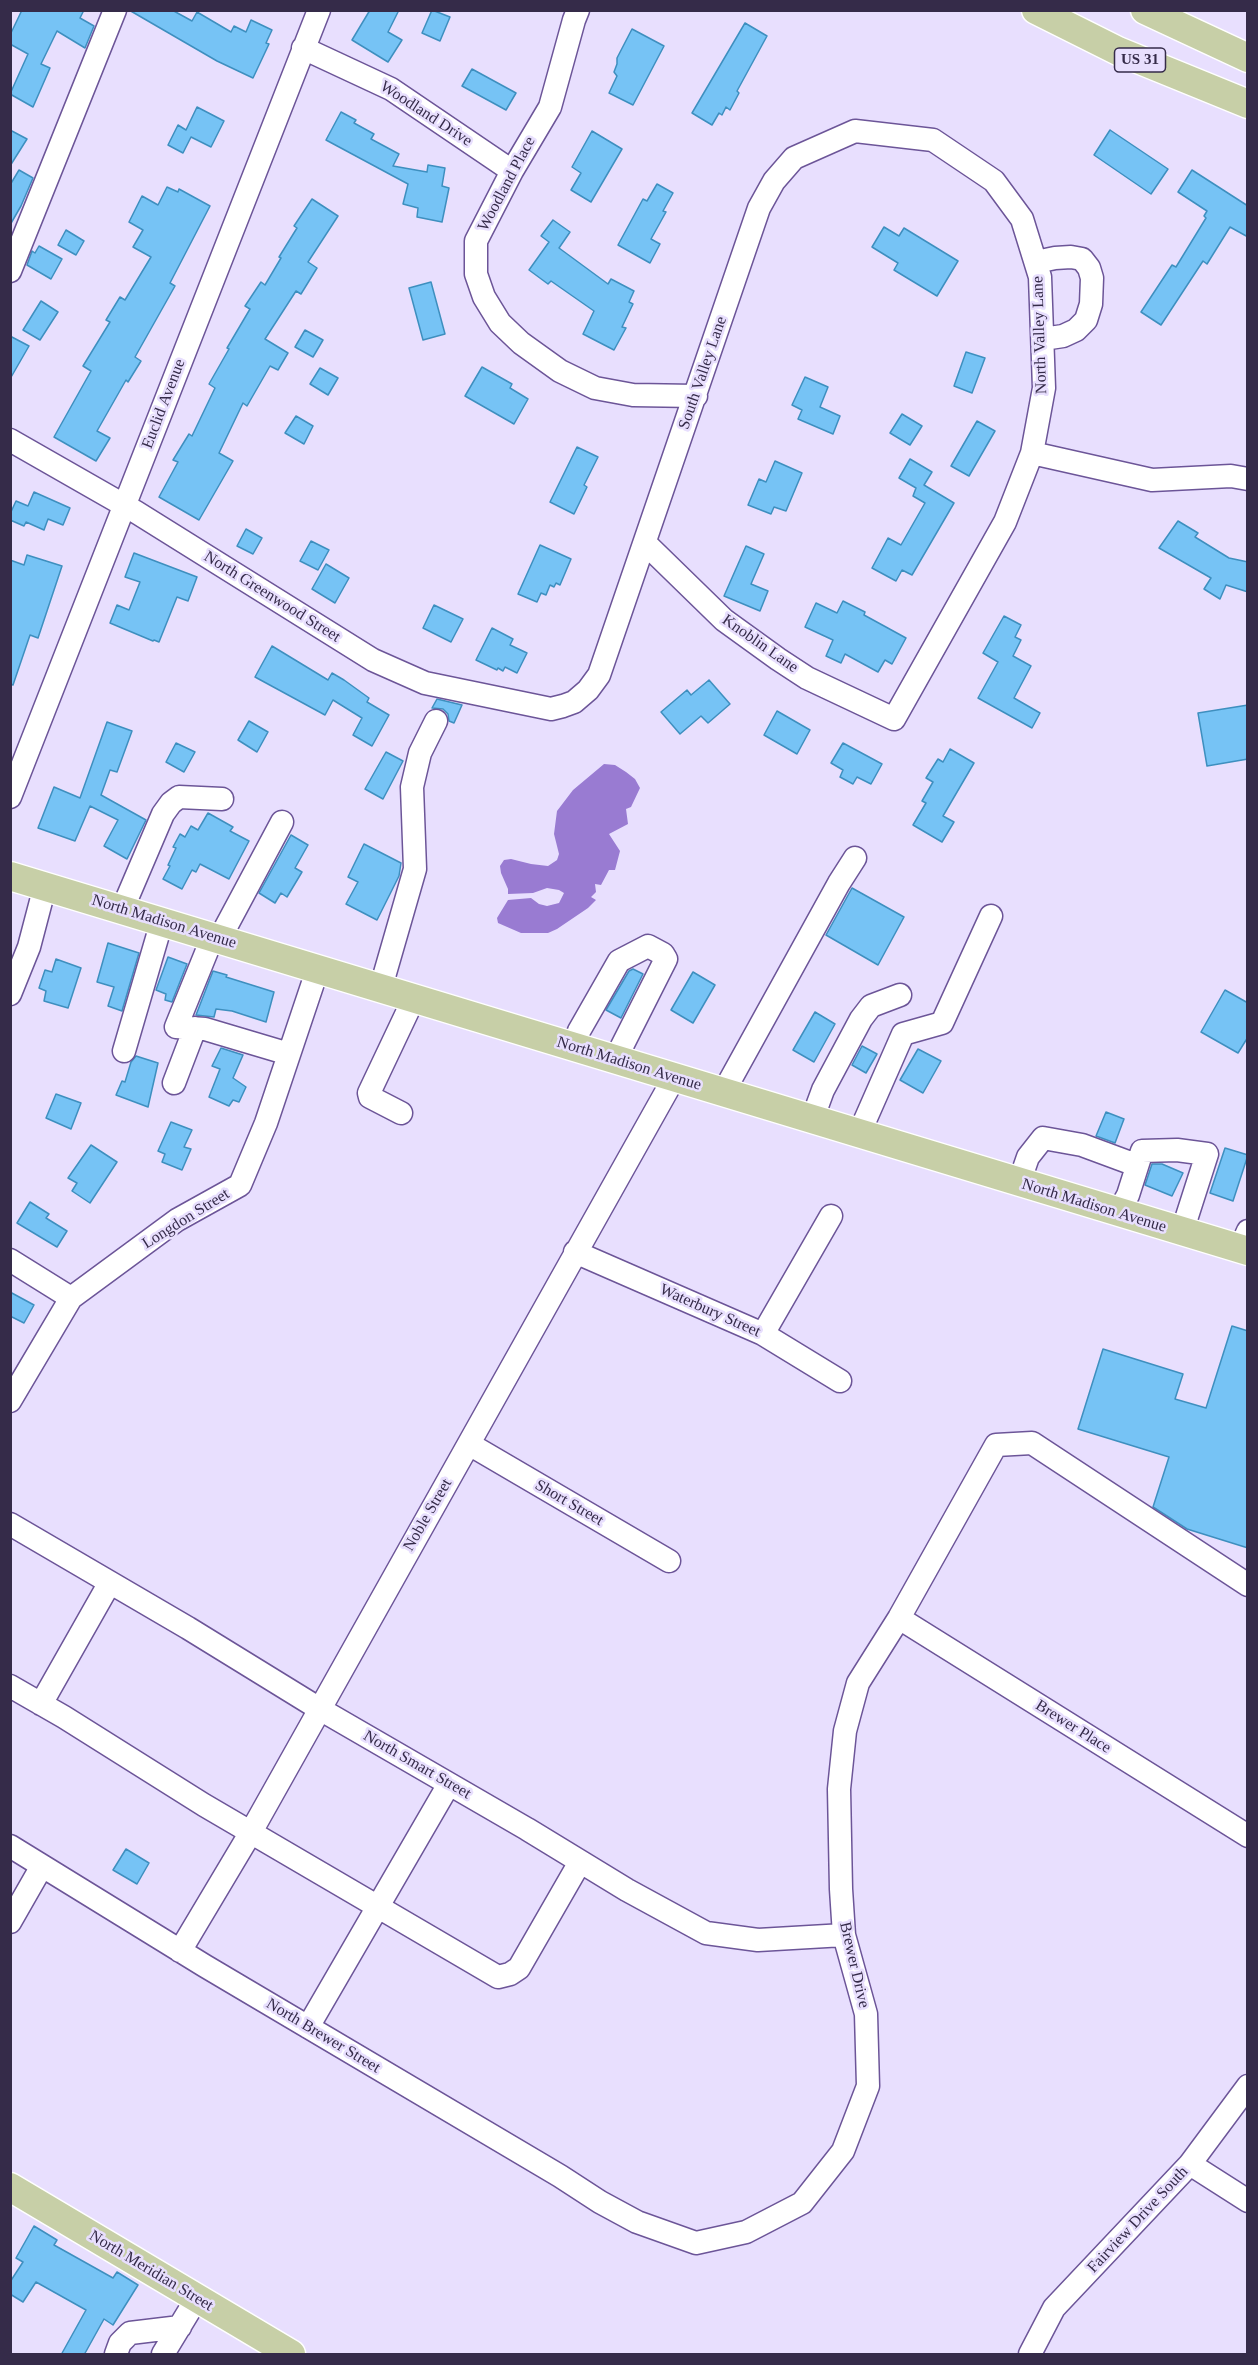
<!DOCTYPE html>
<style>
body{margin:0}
#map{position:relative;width:1258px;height:2365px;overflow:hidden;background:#e8dffe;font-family:"Times New Roman",serif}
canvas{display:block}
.frame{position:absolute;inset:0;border:12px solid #352b49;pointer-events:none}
</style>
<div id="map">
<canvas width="1258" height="2365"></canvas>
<div class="frame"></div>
</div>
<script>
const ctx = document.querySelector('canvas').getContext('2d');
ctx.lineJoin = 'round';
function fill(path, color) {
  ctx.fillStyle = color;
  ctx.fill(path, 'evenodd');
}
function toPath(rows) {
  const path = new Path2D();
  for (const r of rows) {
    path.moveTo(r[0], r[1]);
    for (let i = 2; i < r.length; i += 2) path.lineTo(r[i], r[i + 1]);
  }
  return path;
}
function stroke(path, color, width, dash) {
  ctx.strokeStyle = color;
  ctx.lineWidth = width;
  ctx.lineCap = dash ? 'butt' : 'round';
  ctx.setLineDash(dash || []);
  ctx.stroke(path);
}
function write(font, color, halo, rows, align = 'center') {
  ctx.font = font + ' "Times New Roman",serif';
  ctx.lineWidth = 5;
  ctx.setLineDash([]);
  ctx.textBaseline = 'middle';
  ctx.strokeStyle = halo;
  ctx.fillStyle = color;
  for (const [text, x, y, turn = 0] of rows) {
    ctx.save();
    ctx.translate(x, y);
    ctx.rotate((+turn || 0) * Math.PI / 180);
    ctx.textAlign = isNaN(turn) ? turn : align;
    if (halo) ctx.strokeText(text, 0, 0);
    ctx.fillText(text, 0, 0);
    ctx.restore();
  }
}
const water = toPath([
 [604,764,615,765,626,772,635,779,640,788,631,807,626,809,628,824,609,834,620,851,615,870,609,870,601,885,595,884,596,892,591,897,596,900,588,908,557,929,548,933,521,933,498,923,497,918,508,900,531,898,539,904,547,906,559,903,564,893,559,890,547,888,533,893,508,894,508,889,501,873,500,866,504,860,511,859,531,864,548,866,557,860,559,854,554,834,557,811,573,790]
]);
const building = toPath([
 [22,10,84,10,80,18,94,26,85,48,57,31,41,64,50,68,33,107,10,94,28,54,10,44,10,35,22,10],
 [129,10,172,10,192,21,197,12,231,32,234,26,246,32,251,20,272,30,266,43,269,44,253,78,217,61,129,10],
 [370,10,399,10,388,32,402,40,388,62,352,40,370,10],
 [432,10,450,17,440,41,422,33,432,10],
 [745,23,767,36,737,91,739,93,730,110,726,107,722,115,719,113,712,125,692,113,745,23],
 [632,29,664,46,633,105,609,93,617,76,614,72,617,64,617,58,632,29],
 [472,69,516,93,506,110,462,86,472,69],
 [197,107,224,121,211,147,191,137,183,153,168,145,178,125,186,130,197,107],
 [341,112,356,120,354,123,374,134,371,139,399,154,393,166,427,172,428,165,445,168,442,186,449,188,442,222,417,217,418,208,403,204,408,184,326,140,341,112],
 [10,130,27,139,10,166,10,130],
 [1110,130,1168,169,1151,194,1094,155,1110,130],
 [592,131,622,149,591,202,571,190,581,173,572,167,592,131],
 [19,170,33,178,21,206,10,225,10,185,19,170],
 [1192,170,1248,206,1248,237,1230,227,1207,264,1203,261,1161,325,1141,312,1172,265,1176,267,1206,218,1204,216,1207,211,1178,192,1192,170],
 [657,184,673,193,663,211,666,212,651,239,660,244,650,263,618,245,643,199,647,201,657,184],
 [167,187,178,192,179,189,210,206,170,283,175,286,135,357,141,361,128,382,126,380,97,431,110,438,96,461,54,437,91,371,83,366,110,322,106,320,120,297,125,300,151,257,133,247,143,230,129,222,142,196,158,205,167,187],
 [312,199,338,216,308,262,317,268,301,294,296,291,265,339,288,353,278,370,270,366,247,406,243,403,219,453,233,461,199,520,159,497,178,462,173,460,189,434,192,436,215,388,209,384,229,349,227,348,250,309,245,306,261,282,265,285,281,258,279,257,297,228,294,226,312,199],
 [553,220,570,232,559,248,608,284,611,279,634,291,629,302,633,304,622,327,626,328,614,350,583,334,594,311,551,281,548,284,529,270,549,242,541,236,553,220],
 [884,227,899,236,904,228,958,261,937,296,894,270,898,263,872,247,884,227],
 [66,230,84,241,76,255,58,245,66,230],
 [39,246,62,259,51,279,27,265,32,251,35,253,39,246],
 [431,282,445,334,423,340,409,288,431,282],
 [41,301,58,312,40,340,23,330,41,301],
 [305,330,323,340,313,357,295,347,305,330],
 [10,336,29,346,10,379,10,336],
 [966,352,985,358,972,393,954,386,966,352],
 [482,367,512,384,510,388,528,399,514,424,465,396,482,367],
 [320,368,338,378,328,395,310,384,320,368],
 [805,377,828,387,820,407,840,416,833,434,798,419,802,410,792,405,805,377],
 [902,414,922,426,910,445,890,433,902,414],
 [296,416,313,426,304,444,285,433,296,416],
 [977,421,995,431,969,476,951,466,977,421],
 [577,447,598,457,584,485,587,487,574,514,550,502,577,447],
 [910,459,932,472,924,485,954,503,912,575,902,570,896,581,872,568,888,538,901,545,925,503,913,496,916,488,899,478,910,459],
 [775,461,802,473,786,511,774,507,771,514,748,505,759,479,766,482,775,461],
 [34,492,70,508,63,525,48,519,44,530,26,522,24,526,10,520,10,514,16,501,28,506,34,492],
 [1178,521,1198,533,1195,537,1229,558,1248,562,1248,592,1226,585,1220,599,1204,589,1211,578,1159,548,1178,521],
 [246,529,262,538,253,554,237,546,246,529],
 [311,541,329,550,318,570,300,561,311,541],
 [540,545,571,559,560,585,556,583,554,587,550,585,546,595,541,593,537,602,518,594,540,545],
 [746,546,764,554,751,584,768,591,760,611,724,596,746,546],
 [134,553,197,577,188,601,177,597,159,642,154,640,153,641,110,623,117,605,129,610,140,582,125,577,134,553],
 [27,555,62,566,38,638,30,635,13,685,10,684,10,560,24,565,27,555],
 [326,564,349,578,335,603,312,589,326,564],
 [843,601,865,612,864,615,906,638,892,664,885,660,878,672,845,654,841,663,826,656,833,640,805,627,816,603,837,613,843,601],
 [434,605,463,619,451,642,423,628,434,605],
 [1004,616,1021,625,1015,637,1021,640,1013,656,1031,666,1014,698,1040,713,1032,728,978,698,998,662,983,653,1004,616],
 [492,628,513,639,510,645,527,653,517,673,505,667,503,671,498,668,497,670,476,660,492,628],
 [272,646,328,680,332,673,344,680,369,698,367,702,389,715,372,746,353,735,362,718,333,700,325,715,255,677,272,646],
 [709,680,730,704,708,723,701,716,680,734,661,712,687,690,691,695,709,680],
 [437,699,462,705,454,723,449,721,448,714,443,709,432,708,437,699],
 [1248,705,1248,759,1207,766,1198,713,1248,705],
 [777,711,810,730,797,754,764,735,777,711],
 [249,721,268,732,257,752,238,740,249,721],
 [107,722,132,731,117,772,110,770,101,795,146,820,127,859,104,846,118,820,90,806,75,841,38,828,54,787,80,798,107,722],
 [176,743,195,752,184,772,166,762,176,743],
 [843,743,882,764,871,784,857,777,853,784,840,777,843,770,831,763,843,743],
 [950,749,974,763,943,816,954,822,942,842,913,825,926,803,922,801,933,782,926,778,938,759,943,762,950,749],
 [386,752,403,761,383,799,365,789,386,752],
 [208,813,233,827,230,831,249,841,229,879,200,864,196,872,192,870,182,889,163,879,170,866,168,865,176,848,173,847,180,834,185,837,191,826,198,830,208,813],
 [291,835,308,845,295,868,302,872,287,897,281,893,275,903,259,893,291,835],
 [364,844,401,863,399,876,377,920,346,904,358,882,348,877,364,844],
 [852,888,904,917,878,965,826,935,852,888],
 [108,943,139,953,122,1011,108,1006,114,987,97,982,108,943],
 [168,957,187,964,172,1002,165,1000,166,994,156,990,168,957],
 [56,959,81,968,68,1008,44,1001,46,991,39,988,45,970,52,972,56,959],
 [633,969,643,974,621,1018,606,1010,629,971,633,969],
 [213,971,227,975,226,977,274,992,266,1022,232,1011,216,1009,214,1017,196,1015,213,971],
 [693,972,715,985,693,1023,671,1010,693,972],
 [1225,990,1248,1003,1248,1037,1238,1053,1201,1032,1225,990],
 [815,1012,835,1024,814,1062,793,1050,815,1012],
 [862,1046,877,1054,866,1073,852,1065,862,1046],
 [221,1048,243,1055,233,1078,246,1087,239,1102,233,1100,229,1106,209,1097,220,1069,212,1066,221,1048],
 [918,1049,941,1061,923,1093,900,1080,918,1049],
 [136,1056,158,1063,148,1107,116,1095,122,1081,125,1082,131,1062,136,1056],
 [56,1094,81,1103,71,1129,46,1118,56,1094],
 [1106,1112,1124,1119,1115,1143,1096,1136,1106,1112],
 [171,1122,192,1130,184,1147,191,1149,182,1170,162,1162,165,1154,158,1151,171,1122],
 [91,1145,117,1162,90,1203,72,1191,77,1183,68,1178,91,1145],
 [1225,1148,1248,1155,1233,1201,1210,1193,1225,1148],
 [1152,1164,1162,1164,1183,1173,1172,1196,1145,1185,1152,1164],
 [30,1202,49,1214,46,1218,67,1231,57,1247,17,1223,30,1202],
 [10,1292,34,1305,24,1323,10,1316,10,1292],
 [1232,1326,1248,1331,1248,1548,1187,1529,1153,1507,1169,1457,1078,1429,1103,1349,1183,1374,1175,1399,1206,1408,1232,1326],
 [126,1849,149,1863,137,1884,113,1870,126,1849],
 [34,2226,57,2240,54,2245,113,2278,117,2272,138,2285,113,2325,104,2319,84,2355,61,2355,86,2310,36,2282,23,2302,10,2294,10,2282,23,2262,16,2258,34,2226]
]);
const minor = toPath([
 [578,10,574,20,550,107,512,171,476,241,476,274,484,297,500,323,521,343,560,371,595,388,633,395,696,396],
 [303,48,391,89,512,171],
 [1036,262,1055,258,1071,257,1082,259,1089,268,1092,278,1091,304,1086,320,1076,330,1063,336,1043,339],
 [10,271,115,10],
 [10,440,136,512,373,660,425,683,551,709,563,706,574,702,588,690,599,675,759,208,774,181,794,158,855,131,933,140,994,181,1022,219,1040,277,1044,388,1032,453,1005,522,894,719,807,678,778,659,724,620,645,543],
 [1032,453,1152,480,1231,476,1248,479],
 [10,797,319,10],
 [126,910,128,896,163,814,171,803,179,797,222,799],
 [213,936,176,1027,205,1029,289,1054],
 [220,938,282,822],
 [381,987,415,869,412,787,420,753,436,721],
 [10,994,29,947,45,886],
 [573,1047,579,1031,619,961,648,946,663,954,666,959,615,1060],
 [124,1051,162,921],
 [174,1083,195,1028],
 [723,1093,839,883,855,858],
 [401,1113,370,1097,369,1093,414,998],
 [812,1120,823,1090,861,1019,871,1006,900,995],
 [859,1134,903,1034,942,1023,991,916],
 [1019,1183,1028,1157,1043,1138,1082,1145,1136,1165],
 [1118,1213,1128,1195,1142,1151,1177,1150,1207,1154,1182,1232],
 [1240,1249,1248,1231],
 [575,1252,763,1334,840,1381],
 [10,1260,71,1298],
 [763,1334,831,1216],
 [10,1401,71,1298,177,1220,240,1185,266,1123,318,968],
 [469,1444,669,1561],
 [10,1524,188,1628,318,1708,527,1829,627,1890,706,1933,758,1940,844,1935],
 [899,1618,1248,1836],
 [10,1686,64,1717,204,1805,498,1977,510,1974,519,1968,580,1862],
 [41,1704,109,1584],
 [10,1846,205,1966,560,2176,600,2202,637,2222,696,2243,746,2232,802,2203,843,2151,868,2086,866,2014,844,1935,841,1889,839,1789,845,1731,858,1683,899,1618,996,1445,1032,1443,1248,1585],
 [10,1922,42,1866],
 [180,1951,251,1832,674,1078],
 [308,2027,449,1784],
 [1190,2164,1248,2201],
 [116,2354,120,2343,130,2333,180,2327],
 [163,2354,197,2298],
 [1030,2354,1054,2308,1190,2164,1248,2086]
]);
const major = toPath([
 [1036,10,1118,51,1248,104],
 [1145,10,1248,58],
 [10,876,1248,1251],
 [10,2187,291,2354]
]);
const shields = [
 [1140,60,51]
];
const shieldNames = [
 ["US 31",1140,60]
];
const streetNames = [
 ["Woodland Drive",426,114,33],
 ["Woodland Place",507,184,-62],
 ["North Valley Lane",1040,335,-92],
 ["South Valley Lane",703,373,-71],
 ["Euclid Avenue",164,404,-69],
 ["North Greenwood Street",272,597,32],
 ["Knoblin Lane",760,644,35],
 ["North Madison Avenue",164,922,17],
 ["North Madison Avenue",629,1064,17],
 ["North Madison Avenue",1094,1206,17],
 ["Longdon Street",186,1219,-32],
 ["Waterbury Street",710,1311,24],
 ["Short Street",569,1503,30],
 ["Noble Street",428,1515,-60],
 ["Brewer Place",1073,1727,32],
 ["North Smart Street",417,1765,30],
 ["Brewer Drive",854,1965,77],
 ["North Brewer Street",323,2036,31],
 ["Fairview Drive South",1138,2220,-47],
 ["North Meridian Street",151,2271,31]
];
fill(water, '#997bd2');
fill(building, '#76c3f5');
stroke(building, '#3e8fbf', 1.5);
stroke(minor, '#6c5598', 25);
stroke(major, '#fff', 31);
stroke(minor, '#fff', 22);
stroke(major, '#c7cfa7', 28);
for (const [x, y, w] of shields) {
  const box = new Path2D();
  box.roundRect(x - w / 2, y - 12, w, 24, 4.5);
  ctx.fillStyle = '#e8dffe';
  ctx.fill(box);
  stroke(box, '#352b49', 1.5);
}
write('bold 15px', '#352b49', null, shieldNames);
write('16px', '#352b49', '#e8dffe', streetNames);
</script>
